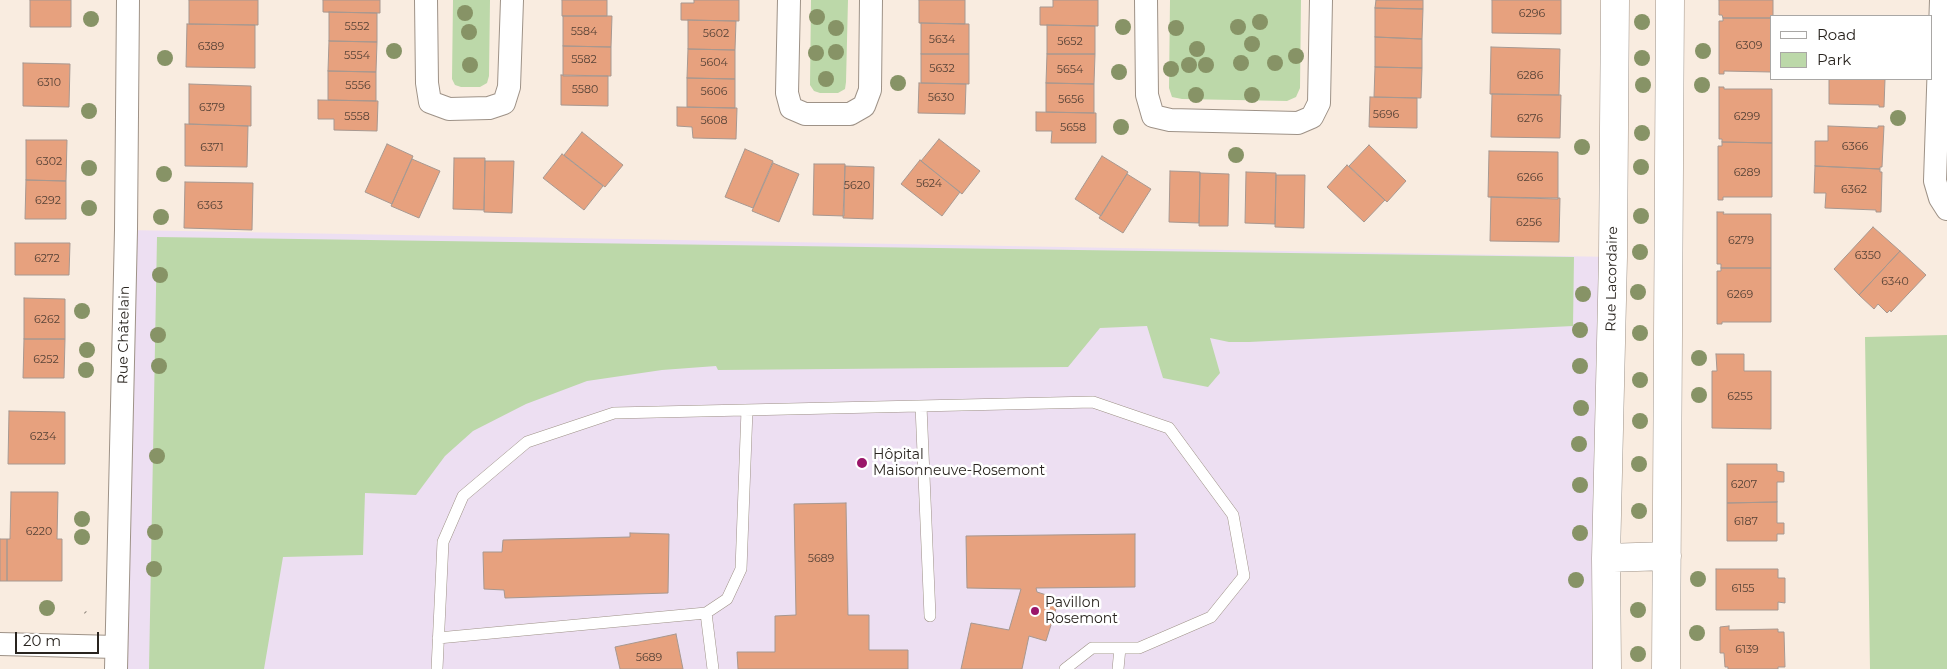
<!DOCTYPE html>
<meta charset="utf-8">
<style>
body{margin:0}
#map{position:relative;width:1947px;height:669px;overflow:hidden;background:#f9ece0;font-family:Montserrat,sans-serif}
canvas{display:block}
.legend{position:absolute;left:1770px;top:15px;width:162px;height:65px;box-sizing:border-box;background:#fff;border:1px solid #a9a7a5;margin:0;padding:6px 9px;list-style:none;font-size:15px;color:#29241f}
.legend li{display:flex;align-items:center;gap:10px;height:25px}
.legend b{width:25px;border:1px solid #a9a7a5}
.scale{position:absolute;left:15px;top:632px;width:84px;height:22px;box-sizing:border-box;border:2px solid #29241f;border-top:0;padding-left:6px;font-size:15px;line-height:18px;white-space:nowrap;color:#29241f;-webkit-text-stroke:4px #fff;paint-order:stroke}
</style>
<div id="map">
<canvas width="1947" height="669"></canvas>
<ul class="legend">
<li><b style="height:6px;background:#fff"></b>Road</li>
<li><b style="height:14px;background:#bcd8a9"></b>Park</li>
</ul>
<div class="scale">20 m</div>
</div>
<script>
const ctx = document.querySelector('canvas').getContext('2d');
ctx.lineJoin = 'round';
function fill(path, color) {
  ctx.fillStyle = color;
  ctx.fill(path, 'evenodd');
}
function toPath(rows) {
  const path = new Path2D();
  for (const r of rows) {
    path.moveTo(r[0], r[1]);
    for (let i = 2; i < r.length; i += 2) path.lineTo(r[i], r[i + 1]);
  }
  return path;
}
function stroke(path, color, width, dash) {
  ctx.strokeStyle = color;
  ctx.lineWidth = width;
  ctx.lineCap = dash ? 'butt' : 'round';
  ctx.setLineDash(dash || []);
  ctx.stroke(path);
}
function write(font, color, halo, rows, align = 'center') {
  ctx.font = font + ' Montserrat,sans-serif';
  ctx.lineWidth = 5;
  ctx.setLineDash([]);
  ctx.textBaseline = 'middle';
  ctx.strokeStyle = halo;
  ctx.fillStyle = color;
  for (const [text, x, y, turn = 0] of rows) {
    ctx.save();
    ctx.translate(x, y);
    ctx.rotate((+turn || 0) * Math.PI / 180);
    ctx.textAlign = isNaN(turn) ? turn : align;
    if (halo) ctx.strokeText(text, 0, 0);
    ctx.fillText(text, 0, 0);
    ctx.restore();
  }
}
const medical = toPath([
 [126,230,1613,257,1594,669,117,669]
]);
const green = toPath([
 [453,0,490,0,489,76,487,83,480,87,461,87,455,85,452,79],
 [811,0,848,0,846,82,845,89,838,93,820,93,814,91,810,85],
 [1170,0,1301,0,1300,88,1296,97,1287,101,1182,99,1172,97,1169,88],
 [157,237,1574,257,1573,326,1249,342,1229,342,1210,338,1220,373,1208,387,1163,378,1147,326,1100,328,1068,367,718,370,716,366,662,370,587,381,526,404,473,431,445,456,416,495,365,493,363,555,283,557,264,669,149,669],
 [1947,335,1947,669,1870,669,1865,337]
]);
const building = toPath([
 [30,0,71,0,71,27,30,27,30,0],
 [189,0,258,0,258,25,189,24,189,0],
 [323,0,380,0,380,13,323,12,323,0],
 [562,0,607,0,607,16,562,16,562,0],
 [694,0,739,0,739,21,681,20,681,3,694,3,694,0],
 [919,0,965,0,965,24,919,23,919,0],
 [1053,0,1098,0,1098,26,1040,25,1040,7,1053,7,1053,0],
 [1376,0,1423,0,1423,9,1375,8,1376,0],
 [1492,0,1561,0,1561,34,1492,33,1492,0],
 [1719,0,1773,0,1773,16,1771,18,1723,18,1722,15,1719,15,1719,0],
 [1375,8,1423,9,1422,39,1375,37,1375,8],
 [329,12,377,13,377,42,329,41,329,12],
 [563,16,612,16,611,47,563,46,563,16],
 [1723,18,1771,18,1771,72,1724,71,1724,74,1719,74,1719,21,1723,21,1723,18],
 [688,20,736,21,735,50,688,49,688,20],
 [921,23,969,24,969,54,921,54,921,23],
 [187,24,255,25,255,68,186,67,187,24],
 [1047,25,1095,26,1095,54,1047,54,1047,25],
 [1375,37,1422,39,1422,68,1375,67,1375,37],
 [329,41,377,42,376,72,328,71,329,41],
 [563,46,611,47,611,76,563,76,563,46],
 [1491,47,1560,49,1559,95,1490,94,1491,47],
 [688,49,735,50,735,79,687,78,688,49],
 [921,54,969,54,969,84,921,83,921,54],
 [1047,54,1095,54,1094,84,1046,83,1047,54],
 [23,63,70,64,69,107,23,106,23,63],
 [1375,67,1422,68,1421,98,1374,97,1375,67],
 [328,71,376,72,376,101,328,100,328,71],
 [561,75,608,76,608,106,561,105,561,75],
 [687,78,735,79,735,108,687,107,687,78],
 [1829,79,1885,79,1884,107,1879,107,1879,105,1829,104,1829,79],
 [919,83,966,84,965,114,918,113,919,83],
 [1046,83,1094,84,1094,113,1046,112,1046,83],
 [189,84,251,86,251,126,189,124,189,84],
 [1719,87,1724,87,1724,89,1772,89,1772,143,1722,142,1722,139,1719,139,1719,87],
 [1492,94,1561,95,1560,138,1491,137,1492,94],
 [1370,97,1417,98,1417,128,1369,127,1370,97],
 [318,100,378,101,377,131,334,130,334,119,318,119,318,100],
 [677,107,737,108,736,139,693,138,692,127,677,126,677,107],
 [1036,112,1096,113,1096,143,1051,143,1052,131,1036,131,1036,112],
 [185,124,248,126,247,167,185,166,185,124],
 [1828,126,1878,128,1878,126,1884,126,1882,167,1880,167,1880,169,1815,166,1815,141,1828,141,1828,126],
 [582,132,623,165,605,187,564,155,582,132],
 [939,139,980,171,962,194,921,161,939,139],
 [26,140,67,140,66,181,26,180,26,140],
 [1722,142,1772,143,1772,197,1723,197,1723,200,1718,200,1718,146,1722,146,1722,142],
 [387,144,413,156,392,204,365,192,387,144],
 [1369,145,1406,181,1387,202,1349,166,1369,145],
 [745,149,773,161,753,208,725,197,745,149],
 [1489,151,1558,152,1558,199,1488,197,1489,151],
 [562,154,603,186,584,210,543,178,562,154],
 [1102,156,1128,172,1101,216,1075,199,1102,156],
 [454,158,485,158,484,210,453,209,454,158],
 [412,159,440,171,419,218,391,206,412,159],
 [920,160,960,192,942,216,901,184,920,160],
 [485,161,514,161,512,213,484,212,485,161],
 [773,163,799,174,779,222,752,211,773,163],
 [814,164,845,164,844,216,813,215,814,164],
 [1347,165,1385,200,1364,222,1327,187,1347,165],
 [845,166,874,167,873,219,843,218,845,166],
 [1815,166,1880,169,1880,172,1882,172,1881,212,1876,212,1876,210,1825,208,1826,193,1814,193,1815,166],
 [1170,171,1200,172,1199,223,1169,222,1170,171],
 [1246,172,1276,173,1275,224,1245,223,1246,172],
 [1200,173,1229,174,1228,226,1199,226,1200,173],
 [1127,174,1151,189,1123,233,1099,218,1127,174],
 [1276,175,1305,175,1304,228,1275,227,1276,175],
 [26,180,66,181,66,219,25,219,26,180],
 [185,182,253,183,252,230,184,228,185,182],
 [1491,197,1560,198,1559,242,1490,241,1491,197],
 [1717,212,1724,212,1723,214,1771,214,1771,268,1721,268,1721,264,1717,264,1717,212],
 [1873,227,1900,251,1859,295,1834,269,1873,227],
 [15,243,70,243,69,275,15,275,15,243],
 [1900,251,1926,275,1891,312,1890,310,1887,313,1878,304,1874,309,1859,295,1900,251],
 [1721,268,1771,268,1771,322,1722,322,1722,324,1717,324,1717,271,1721,271,1721,268],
 [24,298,65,299,65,339,24,339,24,298],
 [24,339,65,339,64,378,23,378,24,339],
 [1716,354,1744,354,1744,371,1771,371,1771,429,1712,428,1712,371,1717,371,1716,354],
 [9,411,65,412,65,464,8,464,9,411],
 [1727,464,1777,464,1777,471,1784,472,1784,482,1777,482,1777,502,1727,503,1727,464],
 [11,492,58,492,57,539,62,539,62,581,7,581,7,539,10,539,11,492],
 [1777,502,1777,523,1784,523,1784,534,1777,534,1777,541,1727,541,1727,503,1777,502],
 [846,503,848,615,869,615,869,650,908,650,908,669,738,669,737,652,775,652,775,616,796,615,794,504,846,503],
 [630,533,669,534,668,593,505,598,504,590,484,589,483,552,502,552,503,540,630,537,630,533],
 [1135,534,1135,587,1036,588,1037,592,1059,599,1046,641,1029,636,1022,669,961,669,971,623,1009,630,1021,589,967,588,966,536,1135,534],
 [0,539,7,539,7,581,0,581,0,539],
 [1716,569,1778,569,1778,578,1785,578,1785,603,1778,602,1778,610,1716,610,1716,569],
 [1729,626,1729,630,1778,629,1778,632,1784,632,1785,667,1778,667,1778,669,1728,669,1728,667,1725,667,1724,653,1720,653,1720,627,1729,626],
 [676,634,683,669,620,669,615,647,676,634]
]);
const path = toPath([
 [85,612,87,614]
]);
const lane = toPath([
 [921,406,930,616],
 [706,613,713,669],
 [438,638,706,613,727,599,741,569,747,410],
 [437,669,443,542,463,496,527,442,614,413,1093,402,1169,428,1233,515,1244,576,1211,617,1139,648,1092,648,1065,669],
 [1118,669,1120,648]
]);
const street = toPath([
 [426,0,427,83,430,102,449,109,489,108,504,103,509,87,512,0],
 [789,0,787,93,791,108,805,114,850,114,864,106,870,90,871,0],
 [1146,0,1147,95,1153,116,1170,120,1298,123,1312,117,1319,103,1321,0],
 [1941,0,1935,181,1940,198,1947,209],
 [0,644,116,647],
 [116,669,126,230,128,0]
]);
const secondary = toPath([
 [1606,558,1667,556],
 [1607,669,1606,558,1613,257,1615,0],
 [1666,669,1670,0]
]);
const trees = [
 [465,13],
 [817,17],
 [91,19],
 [1260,22],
 [1642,22],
 [1123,27],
 [1238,27],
 [836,28],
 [1176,28],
 [469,32],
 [1252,44],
 [1197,49],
 [394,51],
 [1703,51],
 [836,52],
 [816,53],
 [1296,56],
 [165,58],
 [1642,58],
 [1241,63],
 [1275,63],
 [470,65],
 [1189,65],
 [1206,65],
 [1171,69],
 [1119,72],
 [826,79],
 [898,83],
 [1643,85],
 [1702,85],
 [1196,95],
 [1252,95],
 [89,111],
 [1898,118],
 [1121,127],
 [1642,133],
 [1582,147],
 [1236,155],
 [1641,167],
 [89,168],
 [164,174],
 [89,208],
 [1641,216],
 [161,217],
 [1640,252],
 [160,275],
 [1638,292],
 [1583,294],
 [82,311],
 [1580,330],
 [1640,333],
 [158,335],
 [87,350],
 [1699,358],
 [159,366],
 [1580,366],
 [86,370],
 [1640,380],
 [1699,395],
 [1581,408],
 [1640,421],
 [1579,444],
 [157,456],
 [1639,464],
 [1580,485],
 [1639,511],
 [82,519],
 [155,532],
 [1580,533],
 [82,537],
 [154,569],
 [1698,579],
 [1576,580],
 [47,608],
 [1638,610],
 [1697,633],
 [1638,654]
];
const markers = [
 [862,463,6,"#9a1569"],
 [1035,611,5,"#9a1569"]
];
const numberNames = [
 ["6296",1532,14],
 ["5552",357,27],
 ["5584",584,32],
 ["5602",716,34],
 ["5634",942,40],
 ["5652",1070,42],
 ["6309",1749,46],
 ["6389",211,47],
 ["5554",357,56],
 ["5582",584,60],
 ["5604",714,63],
 ["5632",942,69],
 ["5654",1070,70],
 ["6286",1530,76],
 ["6310",49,83],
 ["5556",358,86],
 ["5580",585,90],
 ["5606",714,92],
 ["5630",941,98],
 ["5656",1071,100],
 ["6379",212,108],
 ["5696",1386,115],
 ["5558",357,117],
 ["6299",1747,117],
 ["6276",1530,119],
 ["5608",714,121],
 ["5658",1073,128],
 ["6366",1855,147],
 ["6371",212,148],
 ["6302",49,162],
 ["6289",1747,173],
 ["6266",1530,178],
 ["5624",929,184],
 ["5620",857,186],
 ["6362",1854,190],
 ["6292",48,201],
 ["6363",210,206],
 ["6256",1529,223],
 ["6279",1741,241],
 ["6350",1868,256],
 ["6272",47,259],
 ["6340",1895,282],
 ["6269",1740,295],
 ["6262",47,320],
 ["6252",46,360],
 ["6255",1740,397],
 ["6234",43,437],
 ["6207",1744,485],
 ["6187",1746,522],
 ["6220",39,532],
 ["5689",821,559],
 ["6155",1743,589],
 ["6139",1747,650],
 ["5689",649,658]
];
const streetNames = [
 ["Rue Lacordaire",1612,279,-89],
 ["Rue Châtelain",124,335,-89]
];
const poiNames = [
 ["Hôpital",873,455],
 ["Maisonneuve-Rosemont",873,471],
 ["Pavillon",1045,603],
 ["Rosemont",1045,619]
];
fill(medical, '#eddff2');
fill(green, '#bcd8a9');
fill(building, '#e7a17e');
stroke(building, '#a79890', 1);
stroke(lane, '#9e9287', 12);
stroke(street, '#9e9287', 24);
stroke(secondary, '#9e9287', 29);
stroke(path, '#90877e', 3, [1, 4]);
stroke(lane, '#fff', 11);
stroke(street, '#fff', 22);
stroke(secondary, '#fff', 28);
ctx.fillStyle = '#879366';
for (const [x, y] of trees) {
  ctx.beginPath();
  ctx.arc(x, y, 8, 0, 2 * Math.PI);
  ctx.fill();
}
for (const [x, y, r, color] of markers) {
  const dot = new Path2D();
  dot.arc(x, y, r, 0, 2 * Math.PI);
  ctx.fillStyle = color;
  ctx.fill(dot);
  stroke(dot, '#fff', 2);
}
write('11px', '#584337', null, numberNames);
write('14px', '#29241f', '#fff', streetNames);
write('14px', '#29241f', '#fff', poiNames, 'left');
</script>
